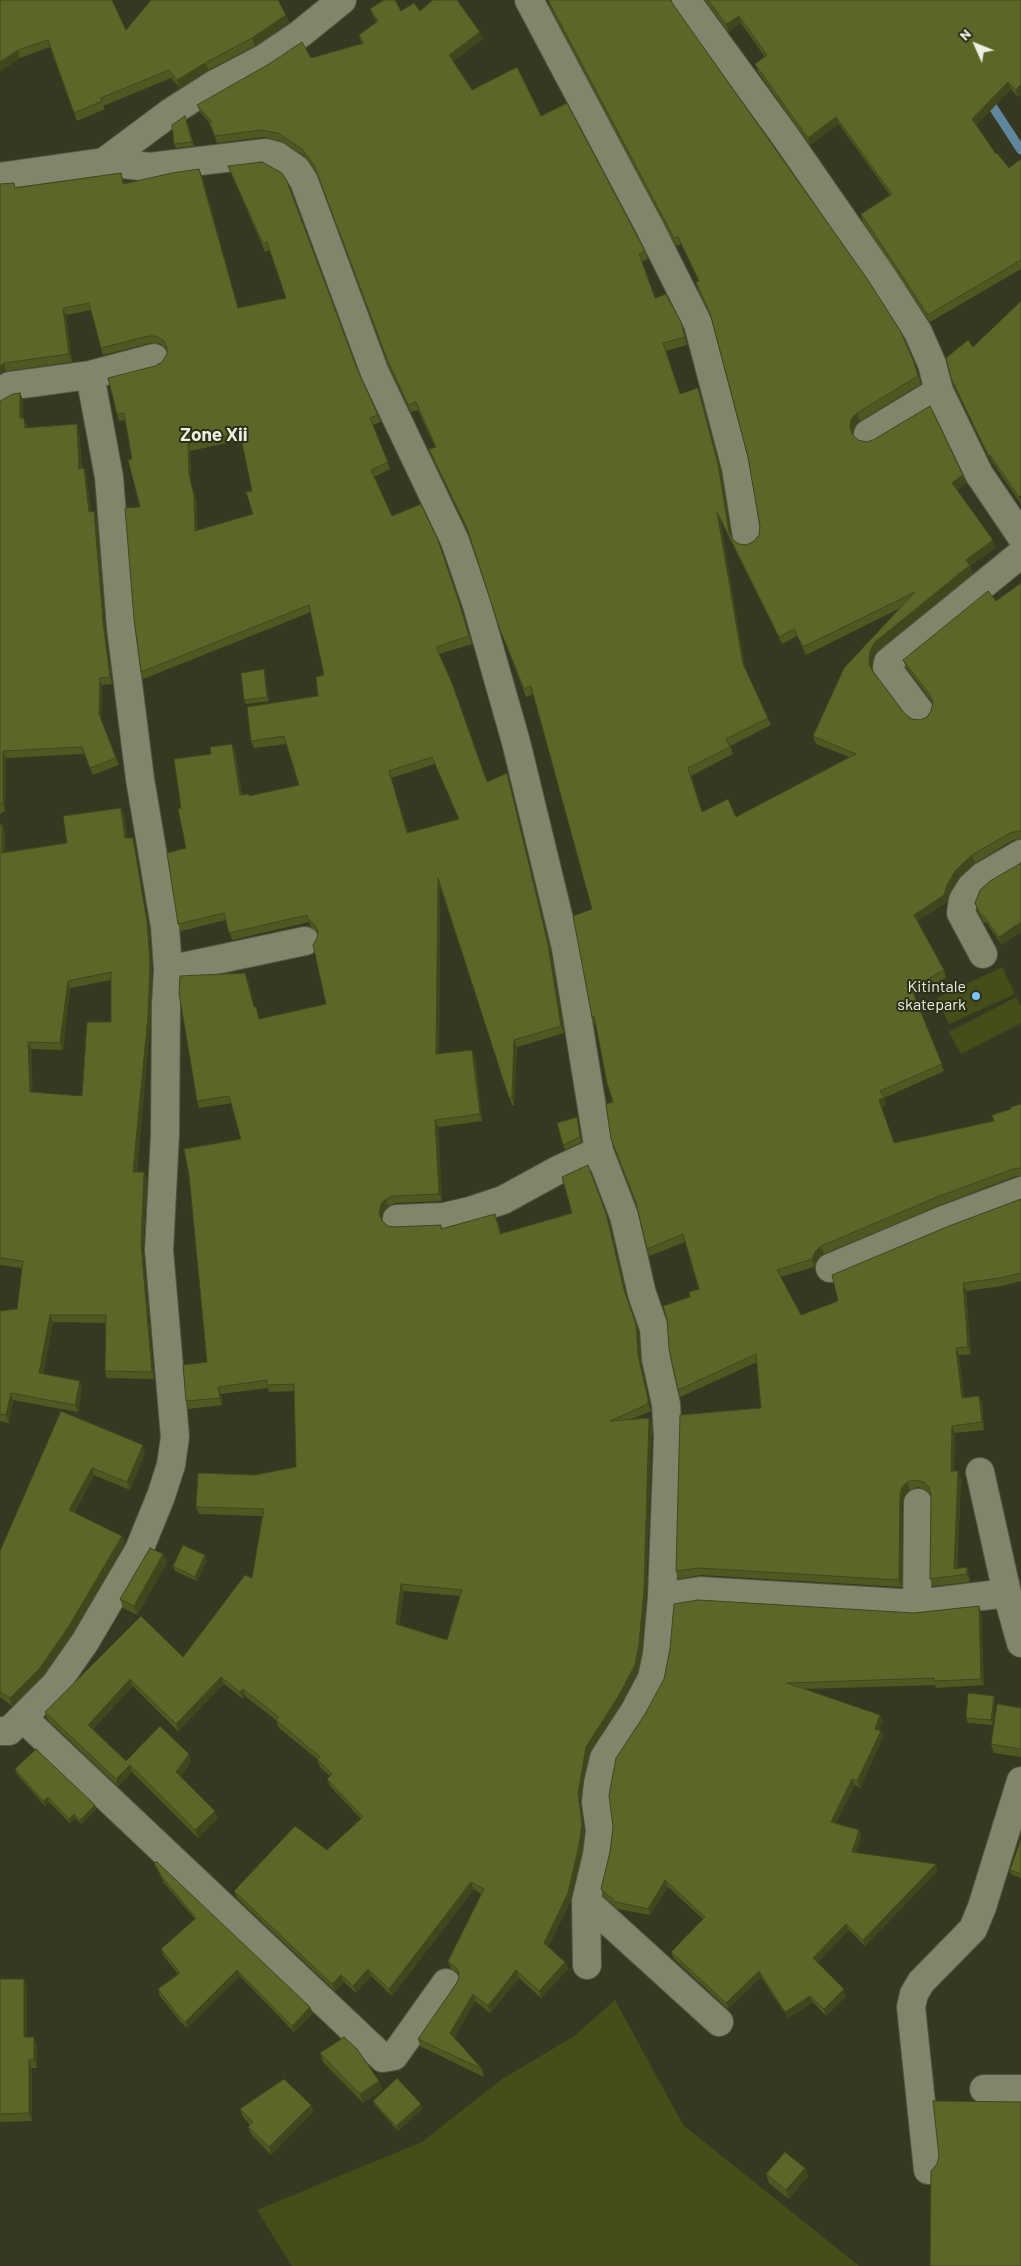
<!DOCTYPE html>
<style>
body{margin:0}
#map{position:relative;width:1021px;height:2266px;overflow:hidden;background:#353922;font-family:Barlow,sans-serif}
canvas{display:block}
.north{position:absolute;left:951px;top:20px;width:50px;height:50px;-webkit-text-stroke:4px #2b2f18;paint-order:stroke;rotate:314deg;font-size:14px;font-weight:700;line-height:20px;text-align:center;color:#ebeee0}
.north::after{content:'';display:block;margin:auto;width:18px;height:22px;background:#ebeee0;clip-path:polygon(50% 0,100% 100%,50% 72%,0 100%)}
</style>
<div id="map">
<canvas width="1021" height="2266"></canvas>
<div class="north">N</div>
</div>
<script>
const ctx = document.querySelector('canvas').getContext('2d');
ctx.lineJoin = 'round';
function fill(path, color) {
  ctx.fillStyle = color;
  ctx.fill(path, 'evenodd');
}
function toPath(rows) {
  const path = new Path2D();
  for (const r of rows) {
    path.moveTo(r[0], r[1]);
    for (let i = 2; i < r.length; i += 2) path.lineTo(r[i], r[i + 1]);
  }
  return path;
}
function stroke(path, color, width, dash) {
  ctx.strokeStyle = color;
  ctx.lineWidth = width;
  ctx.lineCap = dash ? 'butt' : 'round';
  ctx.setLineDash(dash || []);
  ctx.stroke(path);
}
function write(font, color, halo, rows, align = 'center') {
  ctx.font = font + ' Barlow,sans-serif';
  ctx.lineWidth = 4;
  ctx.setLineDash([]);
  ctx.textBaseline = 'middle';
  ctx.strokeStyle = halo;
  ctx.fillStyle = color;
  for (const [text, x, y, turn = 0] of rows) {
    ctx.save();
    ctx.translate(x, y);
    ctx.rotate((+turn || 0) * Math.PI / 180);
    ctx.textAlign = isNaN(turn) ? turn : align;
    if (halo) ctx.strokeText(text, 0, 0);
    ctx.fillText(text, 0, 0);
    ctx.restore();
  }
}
const green = toPath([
 [1002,967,1015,994,949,1024,937,998],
 [1016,997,1021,1007,1021,1023,961,1054,949,1032],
 [615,2000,683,2125,859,2266,292,2266,257,2210,422,2142,502,2079,573,2037]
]);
const stream = toPath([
 [987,98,1021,150]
]);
const minor = toPath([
 [529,0,650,228,698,324,736,468,747,537],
 [686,0,785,136,884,279,918,332,932,364,939,391,979,474,1021,536],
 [104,162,171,112,215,84,263,59,300,34,342,0],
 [0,177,104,162,150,167,266,153,277,156,296,169,304,181,375,373,455,541,477,605,516,742,566,948,599,1151,624,1216,642,1294,654,1328,656,1359,666,1404,668,1438,662,1597,657,1654,652,1678,634,1712,604,1758,598,1783,596,1802,600,1831,597,1855,586,1901,587,1965],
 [0,393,9,386,90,375,154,358],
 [868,434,939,391],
 [920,712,887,668,888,662,1021,554],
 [983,954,961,913,963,900,971,887,983,876,1021,854],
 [168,970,305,941],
 [397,1219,444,1217,470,1211,503,1200,558,1170,599,1151],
 [830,1268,946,1219,1021,1191],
 [980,1472,1007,1593,1021,1643],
 [662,1597,700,1591,917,1604,1007,1593],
 [917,1604,918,1503],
 [23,1718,383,2058,394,2056,446,1983],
 [0,1731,9,1731,55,1685,85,1642,139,1550,161,1496,171,1465,175,1437,159,1250,165,1135,166,1004,168,970,165,927,140,779,121,628,109,477,90,375],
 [586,1901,719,2022],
 [984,2089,1021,2089],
 [928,2170,911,2007,914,1994,921,1982,973,1929,982,1907,1021,1781]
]);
const wall = toPath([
 [0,0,126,30,289,22,255,46,208,70,180,88,171,78,103,106,105,109,77,121,50,47,20,58,0,71],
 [548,0,671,2,914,362,921,384,860,421,854,427,852,435,858,440,966,483,957,490,996,547,970,566,973,573,878,650,873,659,872,670,905,714,912,719,920,720,927,717,931,711,933,703,906,667,903,660,996,601,1021,583,1021,839,1013,840,975,863,958,879,950,892,947,902,917,921,944,970,946,978,914,995,944,1071,884,1098,886,1104,882,1108,894,1143,994,1121,1011,1109,1021,1104,1021,1176,1016,1176,940,1205,824,1254,817,1259,814,1267,780,1277,801,1315,838,1301,1021,1199,1021,1281,1002,1286,966,1291,971,1354,959,1355,964,1398,982,1403,984,1430,955,1433,954,1471,961,1479,957,1569,967,1567,969,1575,970,1582,933,1586,930,1579,931,1494,926,1490,918,1487,910,1490,905,1495,902,1502,902,1587,701,1575,678,1579,676,1571,761,1408,757,1362,680,1397,678,1390,690,1297,699,1289,685,1242,649,1256,647,1249,596,1024,594,1025,592,1017,592,909,533,694,526,697,499,627,469,534,432,457,429,449,435,447,418,410,411,412,389,367,317,173,305,156,281,141,264,137,217,143,209,122,200,112,197,105,311,58,362,44,359,35,377,22,373,16,370,9,401,11,420,11,483,39,453,61,472,90,541,116,645,251,648,259,642,261,655,298,683,330,687,345,666,351,680,394,698,388,701,396,721,471,731,537,733,540,739,544,747,545,754,541,759,535,760,527,748,457,711,317,698,290,696,282,699,281,681,244,676,246,550,7],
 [720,519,782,644,797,636,806,655,900,608,813,736,816,744,849,757,736,817,702,812,691,776,733,754,730,746,771,725,745,669],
 [705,0,1021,0,1018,97,1011,89,976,125,996,154,1009,168,1021,159,1021,269,930,322,863,222,861,214,890,195,839,124,810,145,758,72,755,64,765,57,741,23,728,32],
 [187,121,194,146,176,148,174,144],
 [228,166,358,371,381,422,373,425,390,469,374,477,392,516,462,610,472,644,439,654,487,782,509,781,551,951,564,1033,517,1047,514,1105,512,1105,440,886,439,1054,472,1050,475,1057,482,1121,438,1127,442,1201,396,1203,388,1206,383,1211,381,1220,388,1226,395,1227,441,1225,442,1229,495,1214,501,1233,609,1221,627,1298,639,1331,641,1362,650,1406,651,1411,632,1419,649,1418,652,1425,646,1596,642,1652,637,1673,621,1704,589,1754,580,1800,584,1831,582,1852,571,1900,548,1947,565,1962,568,1969,541,1998,519,1978,490,2013,475,2001,454,2038,482,2069,484,2077,420,2046,418,2039,456,1984,459,1978,458,1975,451,1969,448,1961,481,1894,474,1889,392,1996,371,1976,356,1993,344,1982,335,1991,237,1898,234,1891,327,1850,361,1819,330,1786,327,1779,330,1776,320,1767,317,1759,279,1728,276,1720,245,1696,243,1699,224,1684,178,1731,133,1686,93,1729,126,1761,191,1762,181,1776,218,1818,198,1838,132,1772,118,1786,47,1719,45,1712,183,1657,252,1578,262,1516,199,1514,196,1507,255,1475,296,1467,294,1391,269,1392,268,1388,221,1394,222,1405,188,1409,186,1401,207,1362,241,1139,232,1103,199,1108,197,1101,245,973,248,980,254,1007,256,1007,260,1019,326,1004,317,938,318,932,317,931,311,927,309,922,232,940,226,920,181,931,178,924,186,848,181,808,211,754,232,744,235,751,242,795,249,796,299,785,286,744,254,748,251,741,318,696,324,675,311,612,143,679,141,672,140,507,125,420,119,421,117,414,155,366,162,362,167,354,167,350,165,347,159,343,150,343,103,355,101,348,91,310,66,315,72,362,6,371,0,375,0,184,16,187,121,173,124,183,202,176,238,308,286,298,270,250,265,252],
 [241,440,252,491,253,514,197,530,197,504,191,482,190,451],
 [435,764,459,819,408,833,391,778],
 [404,1591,460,1596,447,1640,399,1625],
 [1021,301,1021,504,993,463,992,464,954,386,951,378,973,347],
 [20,393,23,400,23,418,27,425,27,428,77,424,79,432,82,468,84,468,86,475,91,512,94,511,97,518,105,629,112,684,102,685,101,720,119,765,93,775,84,754,6,758,5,811,0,814,0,401],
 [264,669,265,674,269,701,246,704,244,700],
 [121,808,124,815,127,838,133,838,135,845,149,929,152,970,150,1023,137,1172,147,1179,143,1251,154,1379,107,1378,105,1371,106,1323,53,1322,43,1374,82,1388,78,1412,13,1400,9,1423,0,1421,0,1311,17,1309,22,1268,0,1265,0,825,5,831,5,852,67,843],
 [111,980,111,1022,82,1096,32,1092,31,1049,63,1050,70,988],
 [1021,863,1002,945,986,922,984,923,977,910,975,903],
 [577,1117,578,1121,582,1142,565,1150,563,1145],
 [61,1411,145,1453,130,1490,94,1475,74,1513,122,1536,125,1543,72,1634,43,1675,12,1706,0,1697,0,1551],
 [163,1554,167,1563,137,1615,123,1608,120,1599],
 [207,1560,197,1581,175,1571,173,1566],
 [979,1606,981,1612,984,1685,936,1688,935,1685,804,1689,880,1715,883,1721,879,1730,881,1731,883,1737,860,1788,855,1785,835,1824,859,1830,861,1836,856,1853,938,1870,865,1946,849,1930,818,1962,846,1996,826,2016,813,2002,788,2018,761,1977,728,2009,674,1959,671,1952,703,1919,668,1887,650,1915,618,1909,603,1896,601,1889,610,1852,613,1827,616,1758,914,1613],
 [994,1696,995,1700,993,1725,968,1723,966,1718],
 [1021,1708,1021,1757,994,1753,991,1744],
 [15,1769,96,1809,82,1824,75,1818,70,1823,49,1802,45,1806,16,1773],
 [1021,1839,1021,1878,1011,1874,1010,1870],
 [154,1863,310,2007,313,2013,294,2032,240,1976,187,2028,179,2020,160,1996,158,1989,178,1974,163,1955,161,1949,195,1919,164,1883],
 [0,1979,27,1987,27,2037,37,2045,37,2068,32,2068,32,2121,0,2122],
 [320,2053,379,2081,382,2090,363,2103,323,2062],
 [373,2101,423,2108,398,2131,375,2105],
 [311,2105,313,2112,271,2155,251,2134,248,2127,250,2125,243,2117,240,2109],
 [805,2168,808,2176,789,2199,769,2183,766,2174]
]);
const shadedWall = toPath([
 [286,15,289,22,255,46,252,38],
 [739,16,741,23,728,32,726,24],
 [480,32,483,39,451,62,449,55],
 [18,50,20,58,0,71,0,62],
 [205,63,208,70,180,88,177,80],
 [1008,82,1011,89,975,127,972,119],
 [1021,84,1021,95,1018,97,1016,90],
 [836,117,839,124,810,145,808,138],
 [199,169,202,176,240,315,238,308],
 [63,308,66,315,72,362,69,354],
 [4,363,6,371,0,375,0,366],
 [698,388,701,396,721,471,732,540,729,532],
 [20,393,23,400,23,425,20,418],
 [857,413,860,421,854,427,852,435,854,442,850,427,851,419],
 [24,418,27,425,27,435,25,428],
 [77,424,79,432,82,476,79,469],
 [188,444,190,451,191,482,197,504,198,538,195,531,189,474],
 [990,455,993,463,992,464,989,457],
 [84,468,86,475,92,519,89,512],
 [963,475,966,483,955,491,952,483],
 [1021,495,1021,504,1019,497],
 [94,511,97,518,105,629,112,684,110,677,103,622],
 [717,512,720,519,746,672,743,664],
 [993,540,996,547,970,566,973,573,878,650,873,659,872,671,869,664,870,651,875,642,966,560],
 [264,669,265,674,269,701,267,697],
 [100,678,102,685,101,721,99,714],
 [232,744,235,751,243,802,240,795],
 [3,751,6,758,5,811,3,804],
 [507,773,509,781,551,951,564,1033,561,1026],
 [121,808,124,815,128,846,125,838],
 [2,824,5,831,5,860,2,853],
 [133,838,135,845,149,929,152,970,150,1023,136,1179,133,1172],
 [972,855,975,863,958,879,950,892,947,902,916,922,914,915,947,885,955,871],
 [438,878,440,886,439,1061,436,1054],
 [1021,922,1021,932,1002,945,999,937],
 [245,973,248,980,256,1014,254,1007],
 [68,981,70,988,63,1050,60,1043],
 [514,1040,517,1047,514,1105,512,1097],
 [28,1042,31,1049,33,1099,30,1092],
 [472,1050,475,1057,482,1121,480,1114],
 [884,1097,886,1104,882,1108,879,1100],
 [577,1117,578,1121,582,1142,580,1137],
 [435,1120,438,1127,442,1201,439,1194],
 [144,1172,147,1179,143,1251,154,1379,152,1372,141,1244],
 [386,1199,388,1206,383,1211,381,1220,379,1213,381,1204],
 [606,1213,609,1221,627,1298,639,1331,641,1362,650,1406,651,1411,648,1404,624,1290],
 [821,1246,824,1254,817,1259,814,1267,812,1259,815,1252],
 [963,1283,966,1291,971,1354,968,1347],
 [50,1315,53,1322,42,1380,39,1373],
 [956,1348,959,1355,965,1406,962,1398],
 [80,1381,82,1388,78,1412,75,1405],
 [218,1387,221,1394,222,1405,220,1398],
 [11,1393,13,1400,9,1423,6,1415],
 [979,1396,982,1403,984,1430,982,1422],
 [649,1418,652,1425,646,1596,642,1652,637,1673,621,1704,589,1754,580,1800,584,1831,582,1852,571,1900,546,1950,544,1943,578,1793],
 [952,1426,955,1433,954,1479,951,1471],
 [143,1445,145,1453,130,1490,127,1482],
 [92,1468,94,1475,71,1517,69,1510],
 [958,1471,961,1479,956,1576,954,1569],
 [907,1482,910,1490,905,1495,902,1502,902,1587,899,1580,900,1495,902,1487],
 [122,1536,125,1543,72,1634,43,1675,12,1706,10,1698],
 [163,1554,167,1563,137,1615,134,1606],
 [205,1555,207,1560,197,1581,195,1577],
 [967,1567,969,1575,970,1582,967,1574],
 [401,1584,404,1591,398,1631,396,1624],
 [979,1606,981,1612,984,1685,981,1679],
 [221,1677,224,1684,178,1731,176,1724],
 [130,1679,133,1686,91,1732,88,1725],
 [243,1689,245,1696,243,1699,240,1692],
 [994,1696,995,1700,993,1725,991,1720],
 [880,1715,883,1721,877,1735,875,1729],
 [881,1731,883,1737,860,1788,857,1781],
 [189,1754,191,1762,179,1779,176,1772],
 [130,1765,132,1772,118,1786,116,1779],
 [852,1779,855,1785,833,1828,831,1822],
 [48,1797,49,1802,45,1806,43,1801],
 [95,1805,96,1809,82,1824,80,1820],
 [215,1811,218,1818,198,1838,195,1830],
 [74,1814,75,1818,70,1823,69,1819],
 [859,1830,861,1836,855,1858,852,1852],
 [936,1864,938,1870,865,1946,863,1940],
 [665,1880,668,1887,650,1915,648,1909],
 [471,1882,474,1889,392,1996,389,1989],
 [846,1924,849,1930,816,1964,813,1958],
 [565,1962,568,1969,541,1998,539,1991],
 [368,1969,371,1976,356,1993,353,1986],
 [237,1970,240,1976,187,2028,185,2022],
 [516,1970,519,1978,490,2013,488,2006],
 [759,1971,761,1977,728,2009,726,2003],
 [341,1975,344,1982,335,1991,332,1984],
 [24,1979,27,1987,27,2045,24,2037],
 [844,1989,846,1996,826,2016,824,2009],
 [473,1994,475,2001,453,2041,450,2033],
 [810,1996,813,2002,788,2018,785,2012],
 [310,2007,313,2013,294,2032,292,2026],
 [34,2037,37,2045,37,2068,34,2060],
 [29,2060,32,2068,32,2121,29,2113],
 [379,2081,382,2090,363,2103,360,2094],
 [421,2104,423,2108,398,2131,396,2126],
 [311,2105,313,2112,271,2155,269,2147],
 [805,2168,808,2176,789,2199,786,2190]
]);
const building = toPath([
 [0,0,112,0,126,30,151,0,278,0,286,15,252,38,205,63,177,80,169,70,101,98,102,101,74,113,48,40,18,50,0,62,0,0],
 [384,0,395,0,401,11,414,3,420,11,433,0,457,0,480,32,449,55,472,90,517,67,541,116,567,103,645,251,639,254,655,298,666,294,681,322,685,337,663,343,680,394,698,388,718,464,729,532,733,540,739,544,747,545,754,541,759,535,760,527,748,457,710,313,696,282,699,281,678,237,674,238,548,0,670,0,868,280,901,332,914,362,918,376,857,413,851,419,850,427,852,434,858,440,866,442,873,440,930,406,963,475,952,483,993,540,966,560,970,565,875,642,870,651,869,664,872,670,905,714,912,719,920,720,927,717,931,711,933,702,930,695,903,660,988,591,996,601,1021,583,1021,832,1018,831,1010,833,972,855,955,871,947,885,944,895,914,915,944,970,911,988,942,1064,880,1091,884,1097,879,1100,894,1143,994,1121,992,1115,1011,1109,1010,1107,1021,1104,1021,1168,1013,1169,937,1197,821,1246,815,1252,812,1259,777,1270,801,1315,838,1301,832,1275,949,1226,1021,1199,1021,1273,1000,1278,963,1283,968,1347,956,1348,962,1398,979,1396,982,1422,952,1426,951,1471,958,1471,954,1569,967,1567,967,1574,930,1579,931,1495,929,1487,924,1482,915,1480,907,1482,902,1487,900,1495,899,1580,698,1568,676,1571,680,1415,761,1408,756,1354,678,1390,669,1349,667,1319,663,1306,690,1297,689,1292,699,1289,683,1234,647,1249,636,1203,611,1139,606,1104,613,1102,607,1083,594,1016,592,1017,573,916,592,909,531,686,524,689,499,627,467,528,429,449,436,447,416,402,408,405,387,359,314,165,302,149,278,133,261,130,215,136,209,122,212,122,197,105,269,64,302,42,311,58,364,43,359,35,378,21,370,9,384,0],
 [717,512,779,637,794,629,803,647,915,592,844,668,813,736,856,754,736,817,728,799,702,812,688,768,730,747,726,739,768,718,743,664,717,512],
 [708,0,1021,0,1021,84,1016,90,1008,82,972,119,996,154,997,153,1009,168,1021,159,1021,260,928,315,861,214,892,194,836,117,808,138,755,64,767,55,739,16,726,24,708,0],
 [185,116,192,142,174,144,172,125,185,116],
 [262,162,282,173,287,181,358,371,378,415,370,418,388,462,371,470,392,516,421,504,438,540,459,602,469,636,436,647,452,683,487,782,507,773,548,944,561,1026,514,1040,512,1097,509,1098,438,878,436,1054,472,1050,480,1114,435,1120,439,1194,393,1196,386,1199,381,1204,379,1213,382,1221,388,1226,395,1227,441,1225,441,1229,495,1214,500,1234,572,1213,562,1177,588,1165,606,1213,624,1290,636,1324,638,1355,648,1399,648,1404,610,1421,649,1418,644,1589,639,1644,635,1665,618,1697,586,1747,578,1793,582,1824,579,1845,568,1893,544,1943,565,1962,539,1991,516,1970,488,2006,473,1994,450,2033,482,2069,418,2039,456,1984,459,1978,458,1970,448,1961,484,1889,471,1882,389,1989,368,1969,353,1986,341,1975,332,1984,234,1891,295,1826,327,1850,363,1817,327,1779,332,1774,317,1759,320,1757,276,1720,279,1717,243,1689,240,1692,221,1677,176,1724,130,1679,88,1725,126,1761,160,1726,189,1754,176,1772,215,1811,195,1830,130,1765,116,1779,45,1712,141,1616,183,1657,245,1575,252,1578,264,1509,196,1507,198,1473,255,1475,296,1467,294,1384,267,1385,267,1380,218,1387,220,1398,186,1401,183,1365,207,1362,189,1175,184,1149,241,1139,229,1096,197,1101,179,993,180,976,245,973,254,1007,256,1007,259,1019,326,1004,313,945,317,938,318,931,314,924,308,919,307,915,229,933,224,913,178,924,167,853,186,848,178,809,181,808,174,759,211,754,210,747,232,744,240,795,249,794,249,796,299,785,284,736,251,741,247,707,318,696,316,677,324,675,309,605,141,672,134,619,125,508,140,507,128,460,132,459,124,413,117,414,108,378,155,366,162,362,167,354,167,347,163,340,156,336,148,336,101,348,89,303,63,308,69,354,4,363,0,366,0,184,14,183,15,188,121,173,123,184,172,173,199,169,238,308,286,298,267,242,263,244,228,166,262,162],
 [240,433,252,491,246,492,253,514,195,531,194,496,189,474,188,444,240,433],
 [432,757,459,819,407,833,389,771,432,757],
 [401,1584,462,1590,447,1640,396,1624,401,1584],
 [1021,301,1021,495,1019,497,990,455,989,457,951,378,946,358,968,340,973,347,1021,301],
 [20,393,20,418,24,418,25,428,77,424,79,469,84,468,89,512,94,511,103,622,110,677,100,678,99,714,116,758,90,768,82,747,3,751,3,804,0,805,0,401,13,394,20,393],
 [264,669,267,697,244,700,241,673,264,669],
 [121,808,125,838,133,838,147,922,150,963,148,1016,133,1172,144,1172,141,1244,152,1372,105,1371,106,1315,50,1315,39,1373,80,1381,75,1405,11,1393,6,1415,0,1414,0,1311,17,1309,23,1261,0,1258,0,825,2,824,2,853,67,843,63,816,121,808],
 [111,972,111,1022,87,1022,82,1096,30,1092,28,1042,60,1043,68,981,111,972],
 [1021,863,1021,922,999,937,983,915,981,916,975,903,980,890,990,881,1021,863],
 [577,1117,580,1137,563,1145,557,1123,577,1117],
 [61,1411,143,1445,127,1482,92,1468,69,1510,122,1536,69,1626,40,1668,10,1698,0,1692,0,1551,61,1411],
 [183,1545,205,1555,195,1577,173,1566,183,1545],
 [150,1548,163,1554,134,1606,120,1599,150,1548],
 [698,1600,914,1613,979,1606,981,1679,934,1681,934,1678,787,1683,880,1715,875,1729,881,1731,857,1781,852,1779,831,1822,859,1830,852,1852,936,1864,863,1940,846,1924,813,1958,844,1989,824,2009,810,1996,785,2012,759,1971,726,2003,671,1952,705,1917,665,1880,648,1909,616,1902,601,1889,610,1852,613,1827,609,1795,616,1758,645,1714,664,1679,670,1649,674,1604,698,1600],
 [968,1693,994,1696,991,1720,966,1718,968,1693],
 [997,1704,1021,1708,1021,1749,991,1744,997,1704],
 [36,1749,95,1805,80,1820,74,1814,69,1819,48,1797,43,1801,15,1769,36,1749],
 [1021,1839,1021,1874,1010,1870,1021,1839],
 [157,1862,310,2007,292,2026,237,1970,185,2022,177,2014,158,1989,180,1973,161,1949,196,1918,162,1877,154,1863,157,1862],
 [0,1979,24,1979,24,2037,34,2037,34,2060,29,2060,29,2113,0,2114,0,1979],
 [344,2037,357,2049,379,2081,360,2094,320,2053,344,2037],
 [397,2078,421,2104,396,2126,373,2101,397,2078],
 [284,2079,311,2105,269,2147,248,2127,253,2122,240,2109,284,2079],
 [933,2101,1021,2102,1021,2266,930,2266,931,2171,937,2164,939,2156,933,2101],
 [785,2152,805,2168,786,2190,766,2174,785,2152]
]);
const markers = [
 [976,996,5,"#79bff8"]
];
const poiNames = [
 ["Kitintale",966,987],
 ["skatepark",966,1005]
];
const quarterNames = [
 ["Zone Xii",214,435]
];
fill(green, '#464d19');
stroke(stream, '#60869e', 9);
stroke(minor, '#535641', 30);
stroke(minor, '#80856b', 28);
fill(wall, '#505822');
fill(shadedWall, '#41471c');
fill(building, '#5d6628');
stroke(building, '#41471c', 1);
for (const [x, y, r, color] of markers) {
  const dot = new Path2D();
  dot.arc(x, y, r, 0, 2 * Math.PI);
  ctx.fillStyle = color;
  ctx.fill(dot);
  stroke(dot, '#2b2f18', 2);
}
write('16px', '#ebeee0', '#2b2f18', poiNames, 'right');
write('bold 19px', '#ebeee0', '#2b2f18', quarterNames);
</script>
